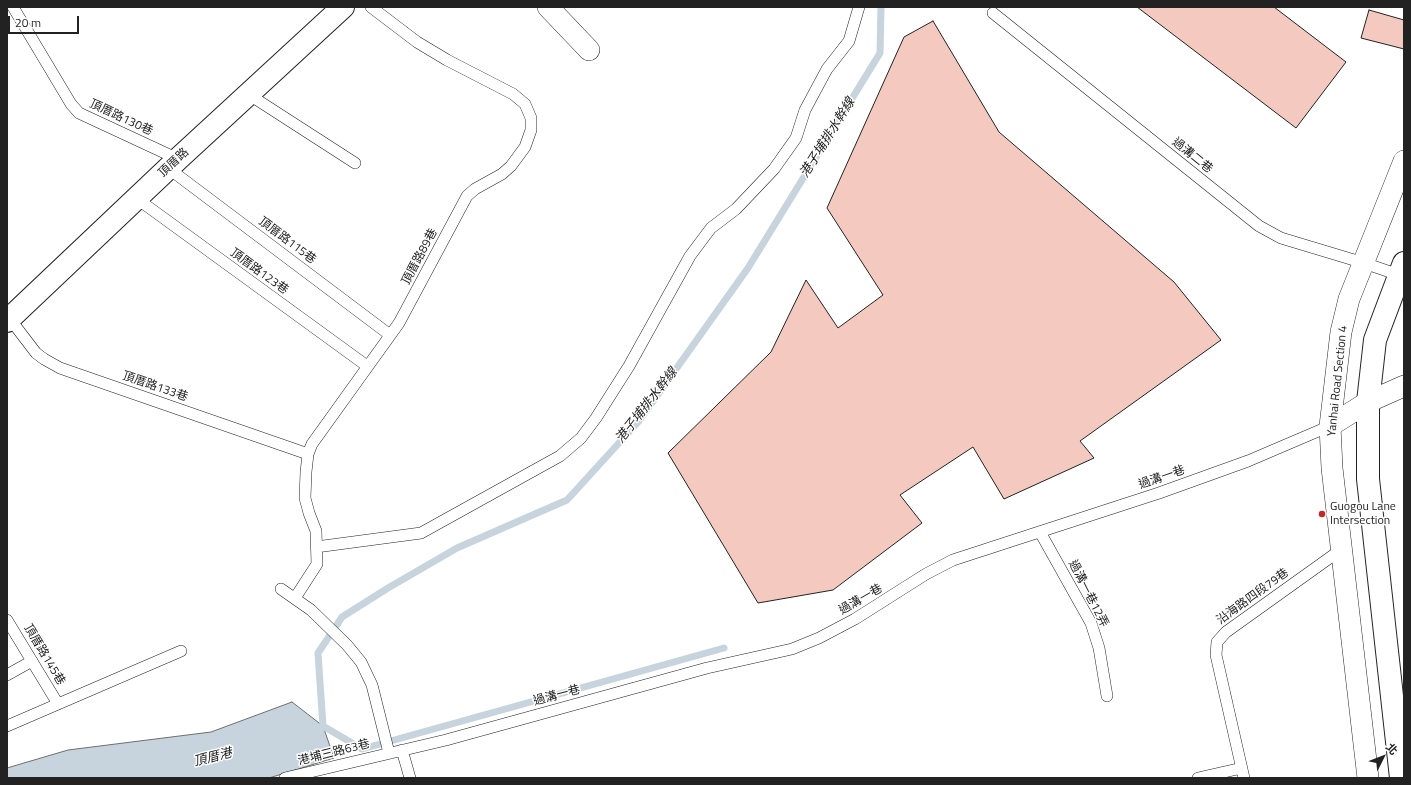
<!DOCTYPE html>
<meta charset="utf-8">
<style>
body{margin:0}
#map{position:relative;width:1411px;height:785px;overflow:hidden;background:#fff;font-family:"Titillium Web","Noto Sans TC",sans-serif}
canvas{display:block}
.frame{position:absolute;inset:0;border:8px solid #222;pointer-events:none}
.north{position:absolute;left:1363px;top:737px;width:40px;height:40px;-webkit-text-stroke:3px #fff;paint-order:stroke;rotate:48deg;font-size:11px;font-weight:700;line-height:16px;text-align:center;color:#222}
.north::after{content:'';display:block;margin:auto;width:14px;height:18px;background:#222;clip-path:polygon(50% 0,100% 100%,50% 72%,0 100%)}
.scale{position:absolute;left:8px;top:16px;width:71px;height:18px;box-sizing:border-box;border:2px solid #222;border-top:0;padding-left:5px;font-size:12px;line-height:14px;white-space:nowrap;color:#222;-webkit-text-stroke:3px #fff;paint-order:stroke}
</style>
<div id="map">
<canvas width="1411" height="785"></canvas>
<div class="frame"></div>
<div class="north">北</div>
<div class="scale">20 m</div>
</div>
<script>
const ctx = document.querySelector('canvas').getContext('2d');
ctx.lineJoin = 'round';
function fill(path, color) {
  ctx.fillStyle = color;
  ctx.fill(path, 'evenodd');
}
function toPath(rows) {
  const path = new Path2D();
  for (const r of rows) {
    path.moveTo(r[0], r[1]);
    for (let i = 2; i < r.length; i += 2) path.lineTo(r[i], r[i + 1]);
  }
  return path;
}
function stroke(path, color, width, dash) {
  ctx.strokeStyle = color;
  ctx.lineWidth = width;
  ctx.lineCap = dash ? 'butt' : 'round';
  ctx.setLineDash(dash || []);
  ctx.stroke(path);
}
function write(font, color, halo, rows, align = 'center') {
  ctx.font = font + ' "Titillium Web","Noto Sans TC",sans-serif';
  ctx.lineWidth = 3;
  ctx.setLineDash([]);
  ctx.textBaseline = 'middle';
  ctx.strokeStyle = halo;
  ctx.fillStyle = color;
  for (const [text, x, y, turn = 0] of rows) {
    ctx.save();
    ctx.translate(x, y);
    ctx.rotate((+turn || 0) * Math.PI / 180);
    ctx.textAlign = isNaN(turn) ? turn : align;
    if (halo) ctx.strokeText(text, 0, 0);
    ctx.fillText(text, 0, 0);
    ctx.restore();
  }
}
const water = toPath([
 [292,702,323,726,334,758,269,778,7,778,7,768,68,750,211,732,292,702]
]);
const stream = toPath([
 [724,648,362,749,323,726,318,653,342,617,388,588,457,548,567,500,639,421,748,268,880,53,881,7]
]);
const building = toPath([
 [1137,7,1274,7,1346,62,1296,128,1137,7],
 [1369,10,1404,20,1404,49,1361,38,1369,10],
 [933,21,999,132,1174,282,1221,340,1080,441,1094,458,1004,499,973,447,900,495,922,523,833,590,758,603,668,453,771,352,806,280,838,328,883,295,827,208,904,37,933,21]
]);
const service = toPath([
 [13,7,71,104,79,113,178,159],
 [993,13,1259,226,1281,238,1364,263,1399,275],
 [248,94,355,163],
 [168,168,390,335],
 [136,198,367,366],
 [10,319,36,353,44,359,60,368,308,454],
 [1040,532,1091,623,1099,648,1107,696],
 [316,547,421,533,560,456,581,438,596,418,629,366,690,256,711,228,736,209,774,169,796,138,805,110,827,69,849,41,859,7],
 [281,589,311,610,347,645,361,662,372,685,389,753],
 [295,598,317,564,316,531,309,513,305,498,306,472,308,454,312,444,399,323,467,196,475,189,502,174,511,166,525,147,531,130,531,118,525,104,513,94,447,60,417,42,371,7],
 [7,620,58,704],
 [7,675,32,661],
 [7,726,181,651],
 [402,750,410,778],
 [285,778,446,740,707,668,792,649,819,638,855,619,926,574,953,560,1159,493,1248,461,1330,426],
 [1198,778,1242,768],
 [1244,778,1216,655,1217,642,1226,632,1342,549]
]);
const minor = toPath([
 [548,7,589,50],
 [1330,426,1368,402,1404,386],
 [1368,778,1332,468,1330,426,1341,332,1349,299,1404,161]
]);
const tertiary = toPath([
 [7,321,178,159,343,7]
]);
const primary = toPath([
 [1401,778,1368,479,1368,402,1375,340,1404,263]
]);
const markers = [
 [1322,514,4,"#c62828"]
];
const streetNames = [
 ["頂厝路130巷",121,118,25],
 ["過溝二巷",1192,156,39],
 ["頂厝路",174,163,-43],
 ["頂厝路115巷",287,241,37],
 ["頂厝路89巷",420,257,-62],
 ["頂厝路123巷",259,272,36],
 ["Yanhai Road Section 4",1338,381,-84],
 ["頂厝路133巷",155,387,19],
 ["過溝一巷",1162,478,-19],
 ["過溝一巷12弄",1088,594,63],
 ["沿海路四段79巷",1253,597,-36],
 ["過溝一巷",861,600,-30],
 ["頂厝路145巷",44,655,59],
 ["過溝一巷",557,696,-15],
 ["港埔三路63巷",334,753,-14]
];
const poiNames = [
 ["Guogou Lane",1330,507],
 ["Intersection",1330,521]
];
const waterNames = [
 ["港子埔排水幹線",828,138,-58],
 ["港子埔排水幹線",647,406,-52],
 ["頂厝港",213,758,-14]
];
fill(water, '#c7d3dd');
stroke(water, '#6f6f6f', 1);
stroke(stream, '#c7d3dd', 7);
fill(building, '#f3c9c0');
stroke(building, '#222', 1);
stroke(service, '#222', 12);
stroke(minor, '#222', 22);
stroke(tertiary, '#222', 24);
stroke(primary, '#222', 24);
stroke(service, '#fff', 11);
stroke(minor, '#fff', 21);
stroke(tertiary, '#fff', 22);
stroke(primary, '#fff', 22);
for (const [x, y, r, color] of markers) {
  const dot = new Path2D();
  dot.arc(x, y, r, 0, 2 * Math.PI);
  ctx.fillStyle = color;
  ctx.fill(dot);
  stroke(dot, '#fff', 1.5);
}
write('12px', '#222', '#fff', streetNames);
write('12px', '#222', '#fff', poiNames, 'left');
write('italic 13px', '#222', '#fff', waterNames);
</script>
